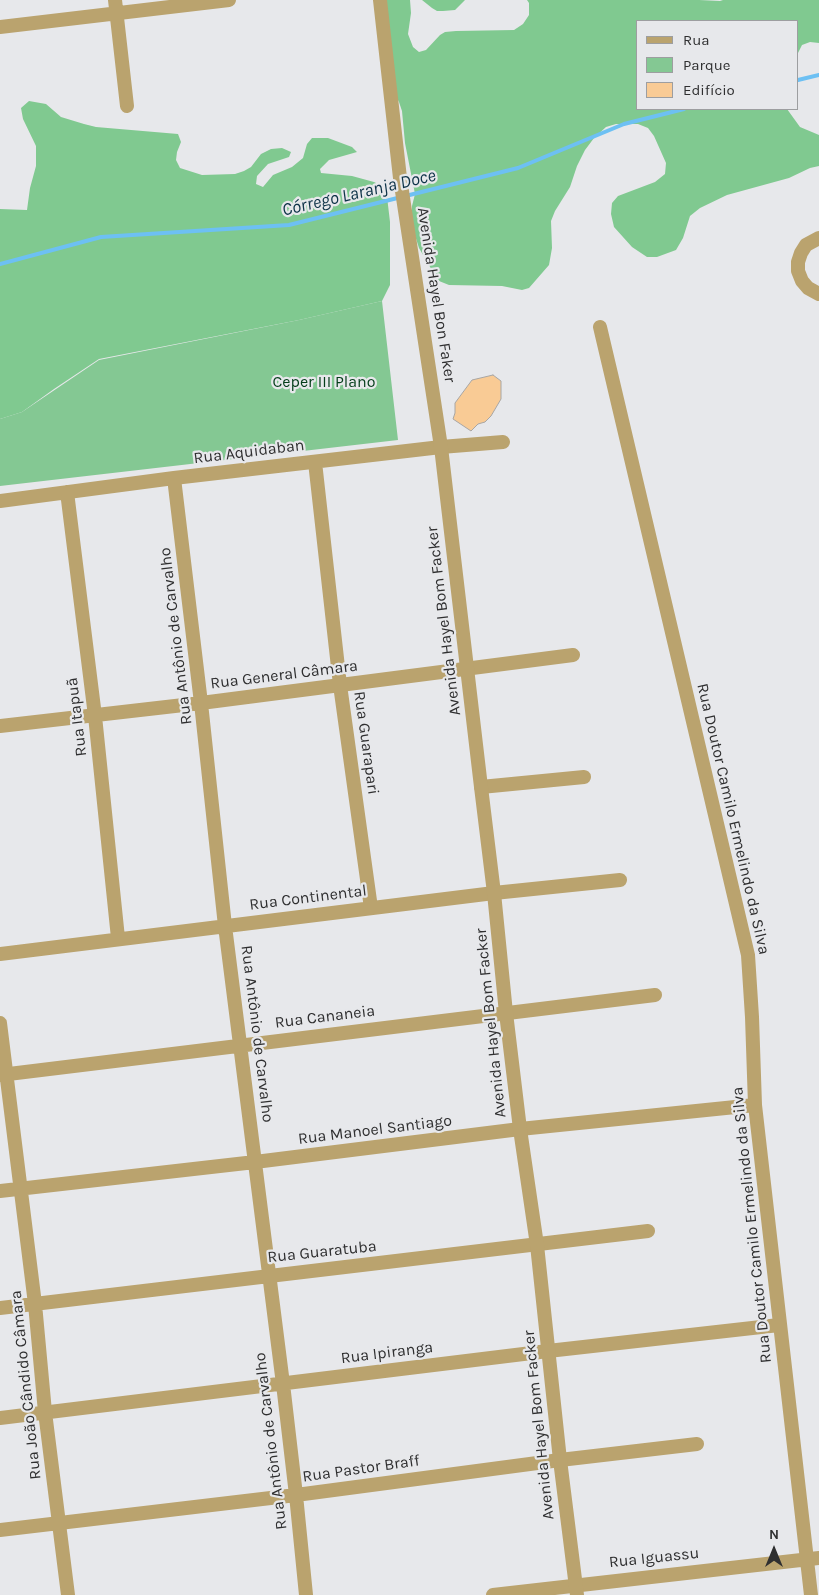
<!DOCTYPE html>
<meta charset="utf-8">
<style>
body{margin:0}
#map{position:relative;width:819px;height:1595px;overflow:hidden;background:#e7e8eb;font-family:Karla,sans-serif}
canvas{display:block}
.legend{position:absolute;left:636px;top:20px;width:162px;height:90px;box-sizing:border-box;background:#e7e8eb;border:1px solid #9d9ea0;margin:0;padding:6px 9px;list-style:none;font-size:15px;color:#2f2f30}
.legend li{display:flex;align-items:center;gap:10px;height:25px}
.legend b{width:25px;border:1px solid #9d9ea0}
.north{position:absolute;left:749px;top:1525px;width:50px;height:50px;-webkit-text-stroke:4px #e7e8eb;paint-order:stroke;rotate:0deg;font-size:14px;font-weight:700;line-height:20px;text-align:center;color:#2f2f30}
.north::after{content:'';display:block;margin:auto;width:18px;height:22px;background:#2f2f30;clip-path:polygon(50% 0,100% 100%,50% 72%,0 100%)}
</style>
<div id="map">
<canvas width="819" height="1595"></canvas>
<ul class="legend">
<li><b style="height:6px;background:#baa36e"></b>Rua</li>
<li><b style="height:14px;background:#84c893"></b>Parque</li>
<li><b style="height:14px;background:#f9cb95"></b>Edifício</li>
</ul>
<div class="north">N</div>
</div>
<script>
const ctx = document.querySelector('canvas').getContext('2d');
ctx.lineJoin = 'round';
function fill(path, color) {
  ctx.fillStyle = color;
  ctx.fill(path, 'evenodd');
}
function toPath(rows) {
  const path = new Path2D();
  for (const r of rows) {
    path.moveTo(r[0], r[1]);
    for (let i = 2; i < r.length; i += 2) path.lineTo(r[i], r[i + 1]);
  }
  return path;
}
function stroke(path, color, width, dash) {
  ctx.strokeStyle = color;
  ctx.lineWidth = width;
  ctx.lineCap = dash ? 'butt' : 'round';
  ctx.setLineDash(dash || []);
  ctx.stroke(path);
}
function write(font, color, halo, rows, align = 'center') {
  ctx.font = font + ' Karla,sans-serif';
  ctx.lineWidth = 4.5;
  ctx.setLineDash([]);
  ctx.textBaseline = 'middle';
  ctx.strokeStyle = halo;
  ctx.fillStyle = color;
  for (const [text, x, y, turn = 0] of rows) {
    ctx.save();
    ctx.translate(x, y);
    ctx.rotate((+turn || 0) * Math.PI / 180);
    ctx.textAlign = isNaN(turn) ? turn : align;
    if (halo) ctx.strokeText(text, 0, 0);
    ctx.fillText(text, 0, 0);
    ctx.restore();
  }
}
const green = toPath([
 [382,301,398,440,0,486,0,419,22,412,99,360,299,320]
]);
const forest = toPath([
 [381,0,410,0,411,13,408,34,413,47,419,52,426,50,440,35,445,32,456,31,514,30,523,24,529,15,529,3,527,0,699,0,720,1,723,0,819,0,819,43,810,42,802,45,798,53,798,21,638,21,638,109,787,109,800,127,819,135,819,166,810,168,789,178,727,195,700,208,690,216,683,238,676,250,657,257,647,257,632,247,614,227,611,214,612,203,618,196,655,182,665,174,666,163,654,136,648,128,638,124,616,124,606,127,594,138,585,150,577,166,570,187,555,211,551,221,552,248,549,265,529,288,522,290,502,286,449,285,439,281,433,272,419,248,412,226,412,206,415,194,405,143,402,111,399,102,393,90],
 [422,0,465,0,455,10,443,11,437,11,432,8],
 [29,101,46,104,61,117,84,124,96,127,178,134,181,142,177,152,176,160,180,168,202,175,235,174,244,171,251,167,261,154,271,149,282,148,291,152,289,157,268,164,257,176,256,184,263,187,273,175,292,167,303,158,307,144,312,138,328,138,352,147,357,152,329,160,320,169,321,173,352,176,374,182,386,188,390,222,390,285,382,301,299,320,99,359,54,389,22,412,0,419,0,209,27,210,30,188,36,166,36,146,23,119,21,108]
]);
const stream = toPath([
 [798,80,819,75],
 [0,264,101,237,289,225,518,168,624,124,684,109]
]);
const building = toPath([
 [493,375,501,381,501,399,491,416,485,422,478,424,471,431,453,419,455,413,455,403,472,380,493,375]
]);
const minor = toPath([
 [115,0,127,106],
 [0,27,229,0],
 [819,238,806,245,801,253,798,262,798,271,802,281,808,288,819,294],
 [600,327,748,955,752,1017,755,1105,811,1595],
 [315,462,340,685,371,908],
 [174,478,201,703,225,926,283,1384,296,1495,306,1595],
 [67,492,95,716,118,938],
 [0,501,174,478,441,447,503,442],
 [0,726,201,703,573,655],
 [481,787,584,777],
 [0,954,494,893,620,880],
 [0,1023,35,1304,45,1412,68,1595],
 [0,1075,655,995],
 [0,1191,255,1162,520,1129,755,1105],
 [0,1308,648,1231],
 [0,1418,548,1351,779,1325],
 [0,1530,296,1495,560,1460,697,1444],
 [493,1595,819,1558]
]);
const tertiary = toPath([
 [380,0,400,178,441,447,481,787,494,893,506,1013,520,1129,537,1245,560,1460,577,1595]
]);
const streetNames = [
 ["Avenida Hayel Bon Faker",436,295,81],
 ["Rua Aquidaban",249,452,-7],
 ["Avenida Hayel Bom Facker",444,621,-97],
 ["Rua Antônio de Carvalho",176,636,-97],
 ["Rua General Câmara",284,675,-7],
 ["Rua Itapuã",77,717,-97],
 ["Rua Guarapari",366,743,82],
 ["Rua Doutor Camilo Ermelindo da Silva",733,819,77],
 ["Rua Continental",308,898,-7],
 ["Rua Cananeia",325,1017,-7],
 ["Avenida Hayel Bom Facker",491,1023,-96],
 ["Rua Antônio de Carvalho",257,1034,83],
 ["Rua Manoel Santiago",375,1130,-7],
 ["Rua Doutor Camilo Ermelindo da Silva",752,1225,-96],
 ["Rua Guaratuba",322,1252,-6],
 ["Rua Ipiranga",387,1353,-7],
 ["Rua João Cândido Câmara",26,1385,-96],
 ["Avenida Hayel Bom Facker",539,1425,-96],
 ["Rua Antônio de Carvalho",271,1441,-97],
 ["Rua Pastor Braff",361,1469,-8],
 ["Rua Iguassu",654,1558,-6]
];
const parkNames = [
 ["Ceper III Plano",324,382]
];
const waterNames = [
 ["Córrego Laranja Doce",359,193,-13]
];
fill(green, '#84c893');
fill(forest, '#80c990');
stroke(stream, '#6dc0f3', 4);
fill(building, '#f9cb95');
stroke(building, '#a8a6a4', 1);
stroke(minor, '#baa36e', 14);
stroke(tertiary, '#baa36e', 14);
write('16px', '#2f2f30', '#e7e8eb', streetNames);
write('16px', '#043e1a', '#e7e8eb', parkNames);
write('italic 18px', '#0e3348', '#e7e8eb', waterNames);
</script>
